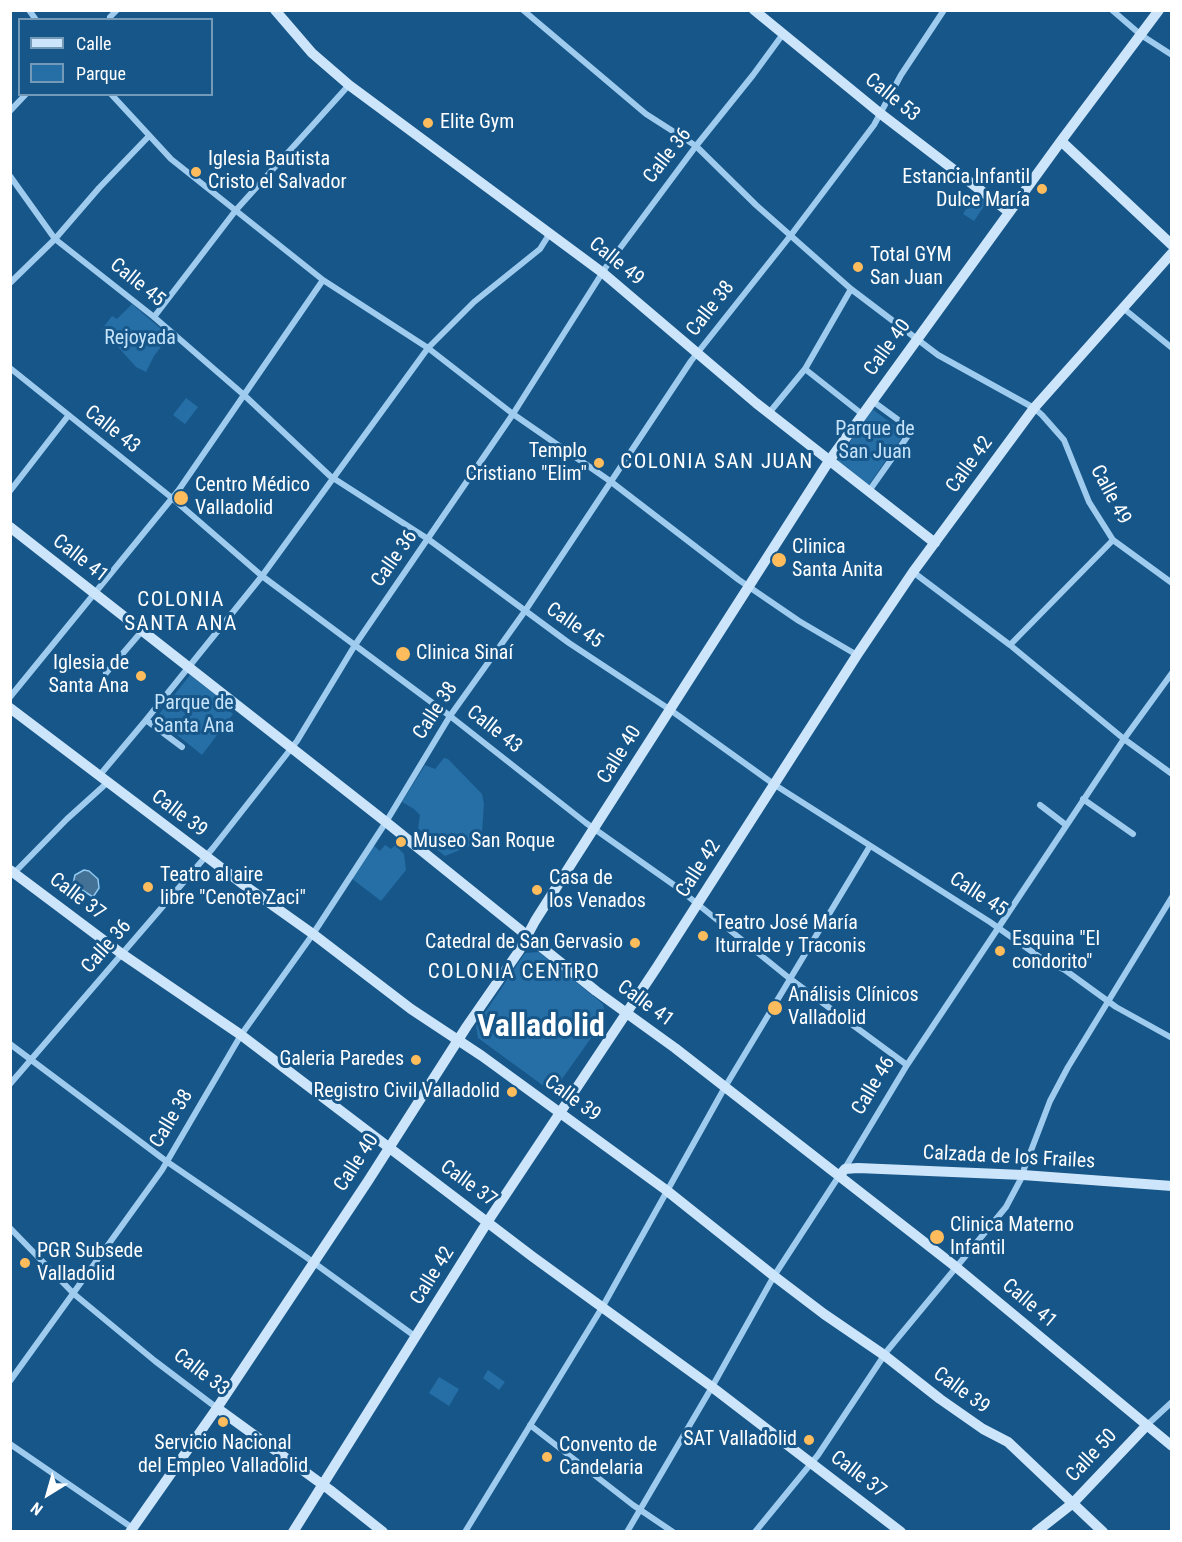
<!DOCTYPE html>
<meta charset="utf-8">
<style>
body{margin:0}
#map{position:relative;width:1182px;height:1542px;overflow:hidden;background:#175689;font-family:"Roboto Condensed",sans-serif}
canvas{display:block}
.frame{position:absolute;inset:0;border:12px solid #fff;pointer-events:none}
.legend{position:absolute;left:18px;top:18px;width:195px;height:78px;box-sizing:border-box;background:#175689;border:2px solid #749ab8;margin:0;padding:8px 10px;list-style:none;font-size:18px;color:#fff}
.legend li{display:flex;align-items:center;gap:12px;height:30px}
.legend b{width:30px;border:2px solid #749ab8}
.north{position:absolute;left:18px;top:1464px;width:60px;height:60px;-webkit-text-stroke:4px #175689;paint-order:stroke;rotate:217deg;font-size:16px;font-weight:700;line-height:24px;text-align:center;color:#fff}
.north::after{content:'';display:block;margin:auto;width:21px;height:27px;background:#fff;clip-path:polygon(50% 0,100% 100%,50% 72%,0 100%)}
</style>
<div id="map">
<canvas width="1182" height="1542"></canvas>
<div class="frame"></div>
<ul class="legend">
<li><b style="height:8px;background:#cce5fa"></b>Calle</li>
<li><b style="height:16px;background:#266fa6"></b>Parque</li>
</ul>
<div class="north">N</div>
</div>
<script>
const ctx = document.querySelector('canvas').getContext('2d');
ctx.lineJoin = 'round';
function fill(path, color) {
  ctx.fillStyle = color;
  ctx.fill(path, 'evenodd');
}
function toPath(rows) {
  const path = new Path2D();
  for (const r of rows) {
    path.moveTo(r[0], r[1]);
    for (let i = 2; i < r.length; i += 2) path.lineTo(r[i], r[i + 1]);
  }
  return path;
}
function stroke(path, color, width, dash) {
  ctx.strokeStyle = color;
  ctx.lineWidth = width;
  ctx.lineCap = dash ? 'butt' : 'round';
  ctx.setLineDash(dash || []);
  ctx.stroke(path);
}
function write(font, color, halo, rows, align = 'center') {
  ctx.font = font + ' "Roboto Condensed",sans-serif';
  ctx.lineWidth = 6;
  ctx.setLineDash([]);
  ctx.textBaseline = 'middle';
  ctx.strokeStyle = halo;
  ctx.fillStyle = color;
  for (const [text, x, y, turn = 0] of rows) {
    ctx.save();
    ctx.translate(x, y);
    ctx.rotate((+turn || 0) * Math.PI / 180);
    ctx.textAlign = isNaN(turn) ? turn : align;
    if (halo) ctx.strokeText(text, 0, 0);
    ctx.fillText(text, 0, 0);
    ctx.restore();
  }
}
const green = toPath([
 [977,192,988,200,974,221,963,214],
 [132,304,174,340,164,343,154,356,146,372,136,367,102,329,112,316,117,319],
 [186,398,198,407,185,424,173,415],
 [872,409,905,433,868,486,836,463],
 [190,675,216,695,214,698,233,714,202,755,156,718],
 [444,758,448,759,482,794,484,804,482,833,472,845,445,856,430,844,427,837,418,828,420,815,414,809,402,802,425,765,435,769],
 [373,845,380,851,385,845,391,849,395,845,404,854,406,870,381,901,351,878],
 [539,952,603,1004,606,1017,557,1086,545,1087,478,1038,476,1026,525,953],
 [488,1370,505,1382,499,1390,483,1378],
 [439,1377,459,1389,449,1406,429,1393]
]);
const water = toPath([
 [84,870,89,871,98,879,99,888,93,897,73,884,75,875,84,870]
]);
const street = toPath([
 [29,10,36,20],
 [523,10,646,114,696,146,756,205,851,289,938,355,1034,408,1042,415,1064,440,1089,502,1113,540,1172,583],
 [1112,10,1141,35,1172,55],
 [110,17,117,10],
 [111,94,171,159,323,280,428,348,513,414,610,481,739,580,799,621,857,655],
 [10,111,26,94],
 [10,176,55,239,154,317,244,395,330,476,428,539,569,643,669,709,775,785,990,922,1041,958,1065,970,1116,1007,1172,1038],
 [10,283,55,239,99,188,149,136],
 [1123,308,1172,348],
 [154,317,236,210,349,85],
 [10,368,172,498,262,576,450,716,586,823,674,885,789,978,907,1065],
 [805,369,862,414],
 [769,413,805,369,851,289],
 [10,491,68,416],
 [869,491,912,430,871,400],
 [913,572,1010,645,1124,739,1172,774],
 [1010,645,1113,540],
 [106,673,142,631],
 [10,697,178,491,323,280],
 [146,720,182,747],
 [99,776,146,720,262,576,428,348,474,302,540,249,550,233],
 [1083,799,1133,834],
 [1040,805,1066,825],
 [13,874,67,819,108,782],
 [10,1044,166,1161,306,1257,416,1337],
 [10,1084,213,848,297,741,355,645,513,414,606,267,696,146,753,75,783,34],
 [845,1168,907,1065,1124,739,1172,673],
 [10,1228,74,1294,155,1361,217,1408],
 [10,1381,162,1170,241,1035,313,934,386,822,450,716,525,611,691,361,791,235,874,125,901,75,944,10],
 [530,1425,633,1505,673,1532],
 [1147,1425,1172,1402],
 [10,1444,134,1529],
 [465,1532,603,1306,725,1087,870,846],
 [627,1532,712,1387,774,1276,839,1176],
 [755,1532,818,1455,887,1351,1006,1207,1023,1175,1024,1169,1050,1101,1068,1067,1172,897]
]);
const secondary = toPath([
 [275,10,312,53,349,85,603,273,756,403,935,543],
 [754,10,881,114,1009,212],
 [1061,141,1172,245],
 [10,527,386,822,596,991,675,1048,956,1267,1172,1446],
 [10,708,244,885,313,934,411,1009,482,1056,666,1190,774,1276,824,1314,884,1355,940,1399,983,1429,1008,1442,1103,1532],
 [10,870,122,954,241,1035,533,1257,712,1387,901,1532],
 [839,1176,845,1169,858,1168,1023,1175,1172,1186],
 [217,1408,330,1490,383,1532],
 [130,1532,217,1408,368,1181,467,1026,519,951,535,921,573,861,829,461,1061,141,1159,10],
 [293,1532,488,1221,657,967,857,655,913,572,1034,408,1172,253],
 [1036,1532,1073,1503,1147,1425]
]);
const markers = [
 [428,123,6,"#ffbc5c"],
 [196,172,6,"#ffbc5c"],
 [1042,189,6,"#ffbc5c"],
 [858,267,6,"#ffbc5c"],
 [599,463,6,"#ffbc5c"],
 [181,498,8,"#ffbc5c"],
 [779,560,8,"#ffbc5c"],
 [403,654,8,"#ffbc5c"],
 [141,676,6,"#ffbc5c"],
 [401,842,6,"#ffbc5c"],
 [148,887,6,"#ffbc5c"],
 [537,890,6,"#ffbc5c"],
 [703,936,6,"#ffbc5c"],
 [635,943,6,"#ffbc5c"],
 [1000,951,6,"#ffbc5c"],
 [775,1008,8,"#ffbc5c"],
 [416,1060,6,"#ffbc5c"],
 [512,1092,6,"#ffbc5c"],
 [937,1237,8,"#ffbc5c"],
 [25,1263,6,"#ffbc5c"],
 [223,1422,6,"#ffbc5c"],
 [809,1440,6,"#ffbc5c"],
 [547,1457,6,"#ffbc5c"]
];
const streetNames = [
 ["Calle 53",892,98,39],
 ["Calle 36",668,156,-52],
 ["Calle 49",616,262,39],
 ["Calle 45",137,283,39],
 ["Calle 38",711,309,-52],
 ["Calle 40",888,348,-54],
 ["Calle 43",112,430,38],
 ["Calle 42",970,465,-54],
 ["Calle 49",1110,495,62],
 ["Calle 41",80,559,38],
 ["Calle 36",395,559,-55],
 ["Calle 45",574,626,35],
 ["Calle 38",436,711,-57],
 ["Calle 43",494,730,38],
 ["Calle 40",620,755,-58],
 ["Calle 39",179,814,37],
 ["Calle 42",699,869,-57],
 ["Calle 45",978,895,33],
 ["Calle 37",77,897,37],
 ["Calle 36",107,947,-49],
 ["Calle 41",645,1004,36],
 ["Calle 46",874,1086,-59],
 ["Calle 39",572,1099,36],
 ["Calle 38",172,1119,-59],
 ["Calzada de los Frailes",1009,1158,3],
 ["Calle 40",357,1163,-57],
 ["Calle 37",468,1184,36],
 ["Calle 42",433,1276,-58],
 ["Calle 41",1029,1304,40],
 ["Calle 33",201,1373,37],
 ["Calle 39",961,1391,36],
 ["Calle 50",1092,1456,-47],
 ["Calle 37",858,1475,37]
];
const poiNames = [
 ["Elite Gym",440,123],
 ["Iglesia Bautista",208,160],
 ["Cristo el Salvador",208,183],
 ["Estancia Infantil",1030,178,"right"],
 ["Dulce María",1030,201,"right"],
 ["Total GYM",870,256],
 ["San Juan",870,279],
 ["Templo",587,452,"right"],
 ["Cristiano \"Elim\"",587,475,"right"],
 ["Centro Médico",195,486],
 ["Valladolid",195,509],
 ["Clinica",792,548],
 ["Santa Anita",792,571],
 ["Clinica Sinaí",416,654],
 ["Iglesia de",129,664,"right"],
 ["Santa Ana",129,687,"right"],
 ["Museo San Roque",413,842],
 ["Teatro al aire",160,876],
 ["libre \"Cenote Zaci\"",160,899],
 ["Casa de",549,879],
 ["los Venados",549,902],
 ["Teatro José María",715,924],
 ["Iturralde y Traconis",715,947],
 ["Esquina \"El",1012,940],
 ["condorito\"",1012,963],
 ["Catedral de San Gervasio",623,943,"right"],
 ["Análisis Clínicos",788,996],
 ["Valladolid",788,1019],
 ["Galeria Paredes",404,1060,"right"],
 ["Registro Civil Valladolid",500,1092,"right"],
 ["Clinica Materno",950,1226],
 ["Infantil",950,1249],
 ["PGR Subsede",37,1252],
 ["Valladolid",37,1275],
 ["SAT Valladolid",797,1440,"right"],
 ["Servicio Nacional",223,1444,"center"],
 ["del Empleo Valladolid",223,1467,"center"],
 ["Convento de",559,1446],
 ["Candelaria",559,1469]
];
const parkNames = [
 ["Rejoyada",140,339],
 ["Parque de",875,430],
 ["San Juan",875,453],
 ["Parque de",194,704],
 ["Santa Ana",194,727]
];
const neighbourhoodNames = [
 ["COLONIA SAN JUAN",717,463],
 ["COLONIA",181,601],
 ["SANTA ANA",181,625],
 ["COLONIA CENTRO",514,973]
];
const townNames = [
 ["Valladolid",541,1028]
];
fill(green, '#266fa6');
fill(water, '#447297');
stroke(water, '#91c9f1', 1.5);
stroke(street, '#9fccee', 6);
stroke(secondary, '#cce5fa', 10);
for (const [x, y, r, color] of markers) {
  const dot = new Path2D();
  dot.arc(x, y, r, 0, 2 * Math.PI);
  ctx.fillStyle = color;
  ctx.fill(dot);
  stroke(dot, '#175689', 2);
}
write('20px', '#fff', '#175689', streetNames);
write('20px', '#fff', '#175689', poiNames, 'left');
write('20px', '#c5e3fa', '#175689', parkNames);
ctx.letterSpacing = '1.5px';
write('21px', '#fff', '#175689', neighbourhoodNames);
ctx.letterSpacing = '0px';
write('bold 32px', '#fff', '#175689', townNames);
</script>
